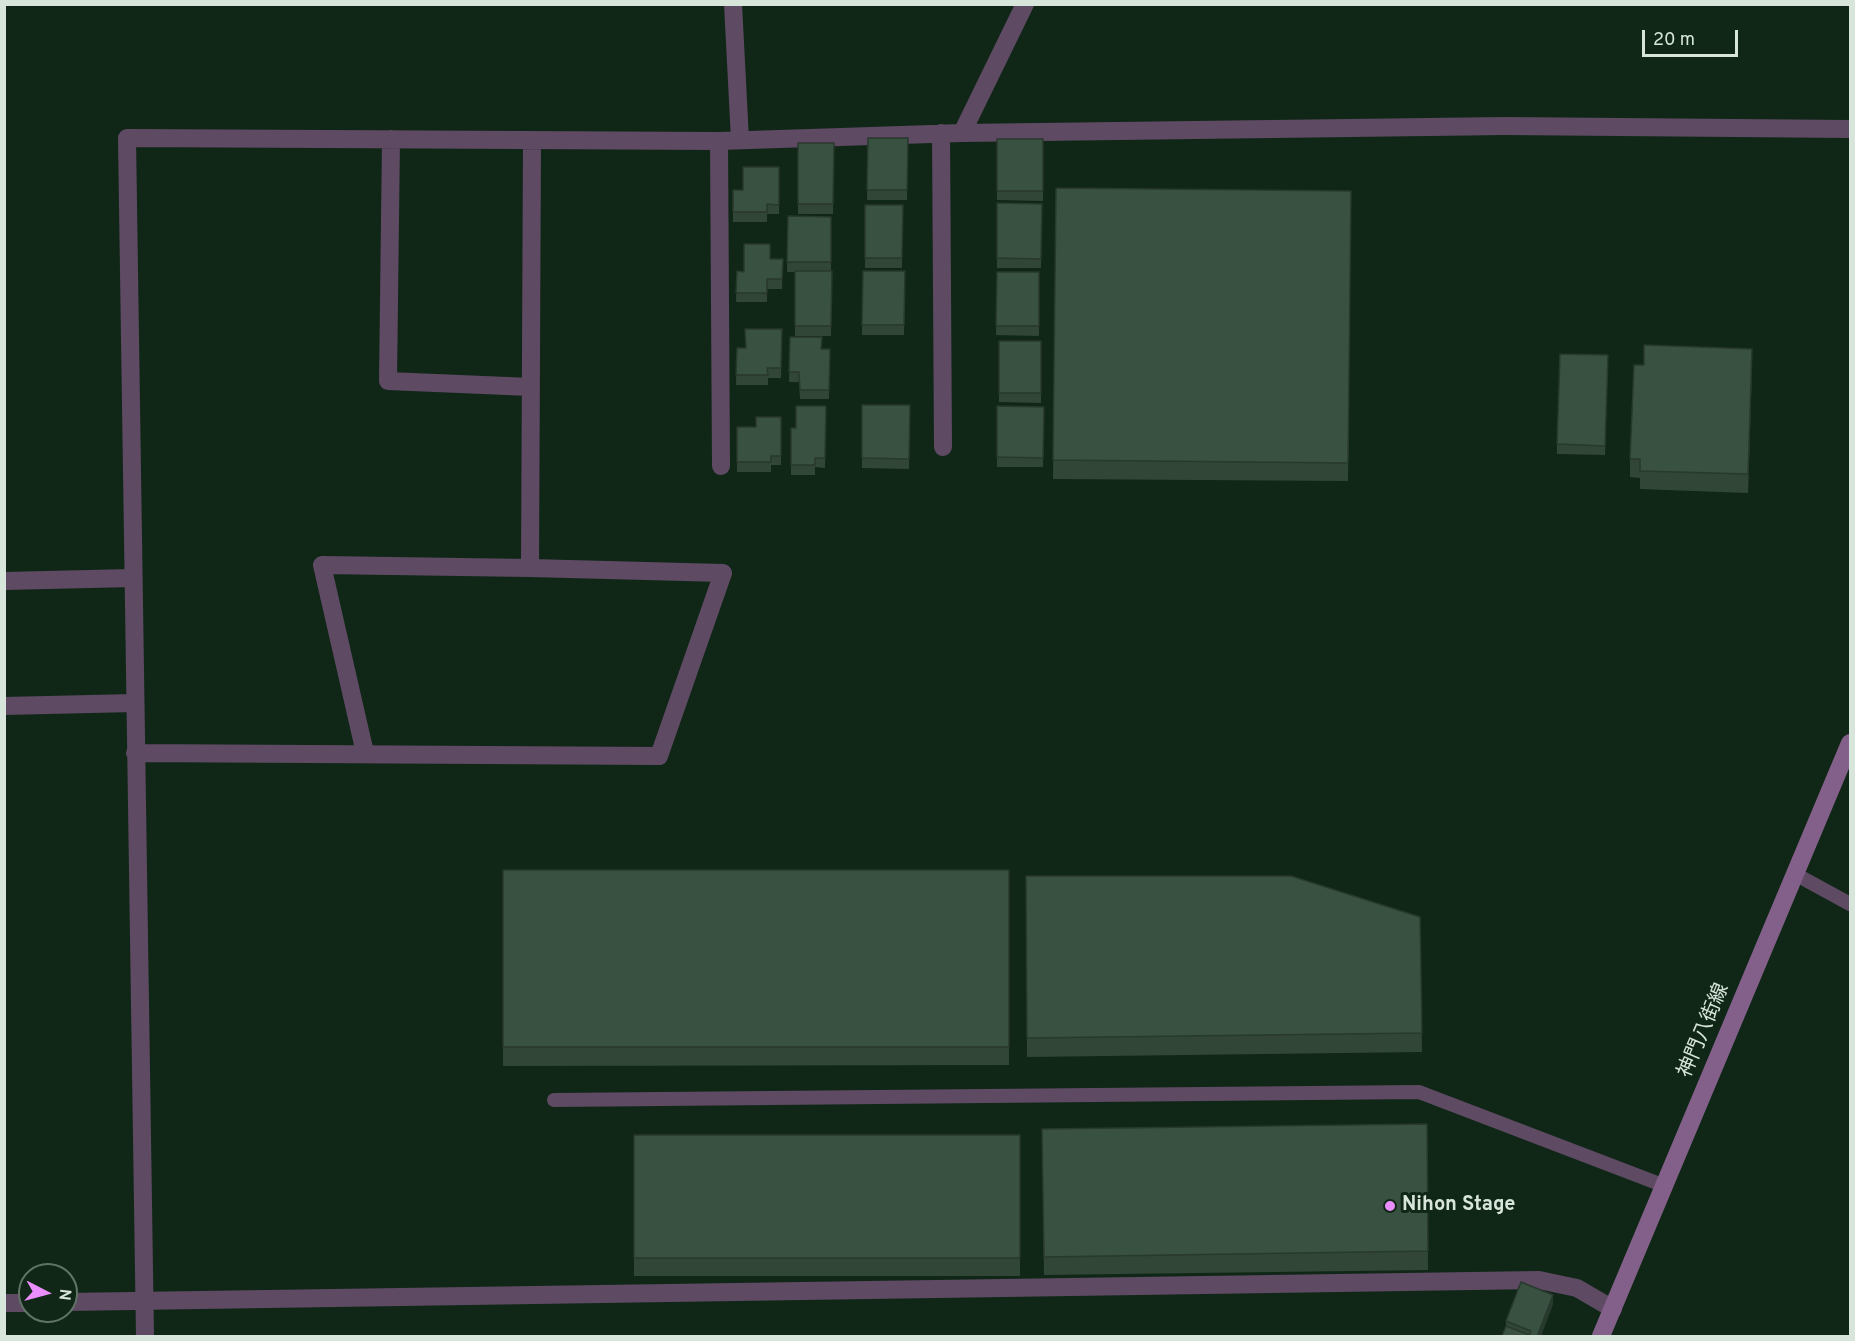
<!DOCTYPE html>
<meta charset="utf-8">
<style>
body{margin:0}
#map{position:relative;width:1855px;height:1341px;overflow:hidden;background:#102717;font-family:Overpass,sans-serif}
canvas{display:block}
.frame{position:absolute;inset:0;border:6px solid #d7e5da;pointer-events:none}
.north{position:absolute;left:18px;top:1263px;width:60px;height:60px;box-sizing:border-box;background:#102717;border:2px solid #607365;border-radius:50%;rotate:96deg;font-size:16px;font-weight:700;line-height:24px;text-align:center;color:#d7e5da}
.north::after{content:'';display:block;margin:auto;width:21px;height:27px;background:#ea8dfd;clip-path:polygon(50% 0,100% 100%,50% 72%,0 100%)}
.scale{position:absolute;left:1642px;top:30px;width:96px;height:27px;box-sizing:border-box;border:3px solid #d7e5da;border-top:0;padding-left:8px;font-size:18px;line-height:21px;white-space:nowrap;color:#d7e5da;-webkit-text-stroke:4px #102717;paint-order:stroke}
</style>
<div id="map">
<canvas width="1855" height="1341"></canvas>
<div class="frame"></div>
<div class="north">N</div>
<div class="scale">20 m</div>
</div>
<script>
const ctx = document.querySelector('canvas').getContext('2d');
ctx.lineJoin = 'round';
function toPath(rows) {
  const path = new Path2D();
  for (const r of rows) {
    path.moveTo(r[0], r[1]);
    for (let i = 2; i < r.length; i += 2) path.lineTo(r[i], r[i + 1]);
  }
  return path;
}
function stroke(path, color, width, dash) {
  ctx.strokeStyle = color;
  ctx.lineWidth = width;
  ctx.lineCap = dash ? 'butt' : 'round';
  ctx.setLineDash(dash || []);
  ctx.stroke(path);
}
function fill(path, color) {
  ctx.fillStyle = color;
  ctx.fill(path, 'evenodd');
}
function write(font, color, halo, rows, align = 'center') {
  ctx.font = font + ' Overpass,"Noto Sans JP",sans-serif';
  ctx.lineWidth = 6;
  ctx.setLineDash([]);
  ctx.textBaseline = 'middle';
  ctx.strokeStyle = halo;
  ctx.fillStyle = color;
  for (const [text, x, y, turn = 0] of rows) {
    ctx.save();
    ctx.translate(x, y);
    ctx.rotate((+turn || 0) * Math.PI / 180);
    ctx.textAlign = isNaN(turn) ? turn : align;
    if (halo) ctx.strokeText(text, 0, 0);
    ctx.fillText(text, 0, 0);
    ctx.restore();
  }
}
const service = toPath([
 [1795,874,1850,904],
 [554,1100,1419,1092,1665,1186]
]);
const minor = toPath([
 [733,4,740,140],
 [941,133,943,447],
 [962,133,1025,4],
 [391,139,388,381,531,387],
 [719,141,721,466],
 [4,581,132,578],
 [4,706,134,703],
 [135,753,659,756,723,573,530,568],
 [365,753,322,565,530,568,532,140],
 [66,1302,1539,1280,1577,1288,1613,1309],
 [4,1303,30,1303],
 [145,1336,127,138,719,141,962,133,1505,126,1850,129]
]);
const secondary = toPath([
 [1601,1336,1850,743]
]);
const wall = toPath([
 [868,138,908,138,907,200,867,200],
 [997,139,1043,139,1043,201,997,200],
 [798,143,834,143,833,214,798,214],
 [779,167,779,214,767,214,767,222,733,222,733,190,743,190],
 [1056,188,1351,191,1348,481,1053,479],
 [997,203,1042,204,1041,268,997,268],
 [865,205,903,205,902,268,865,268],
 [788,216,831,217,831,336,795,336,795,272,787,272],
 [770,259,783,259,782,289,767,289,767,302,736,302,737,271,744,272],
 [863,271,905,271,904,335,862,335],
 [997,272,1039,272,1039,336,996,335],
 [782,329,781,378,768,378,768,385,736,385,737,348,745,348],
 [790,337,822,349,830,349,829,399,800,399,799,382,789,382],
 [999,341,1041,341,1041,403,999,402],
 [1608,365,1605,455,1557,454,1557,444],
 [1752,368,1748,493,1640,489,1640,478,1630,477,1630,459],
 [862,405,910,405,909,469,862,468],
 [826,406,825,468,815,467,815,475,791,475,791,428,796,428],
 [997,406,1044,407,1043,467,997,467],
 [781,417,781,465,771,465,771,472,737,472,737,427,756,427],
 [503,870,1009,870,1009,1065,503,1066],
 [1026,876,1420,917,1422,1052,1027,1057],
 [1427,1124,1428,1270,1044,1275,1042,1129],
 [634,1135,1020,1135,1020,1276,634,1276],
 [1553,1304,1541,1335,1502,1336,1506,1326,1506,1321]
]);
const shadedWall = toPath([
 [1752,349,1752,368,1748,493,1748,474],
 [1553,1295,1553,1304,1541,1336,1538,1334]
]);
const building = toPath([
 [868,138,908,138,907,190,867,190,868,138],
 [997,139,1043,139,1043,191,997,191,997,139],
 [798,143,834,143,833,204,798,204,798,143],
 [743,167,779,167,779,205,767,204,767,212,733,212,733,190,743,190,743,167],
 [1056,188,1351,191,1348,463,1053,460,1056,188],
 [997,203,1042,204,1041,259,997,258,997,203],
 [865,205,903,205,902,258,865,258,865,205],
 [788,216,831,217,831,262,787,262,788,216],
 [744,244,770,244,770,259,783,259,782,279,767,279,767,293,736,293,737,271,744,272,744,244],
 [795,271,832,271,831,326,795,326,795,271],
 [863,271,905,271,904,325,862,325,863,271],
 [997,272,1039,272,1039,326,996,326,997,272],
 [745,329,782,329,781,368,767,368,768,375,736,375,737,348,746,348,745,329],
 [790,337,822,337,821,349,830,349,829,390,800,390,799,372,789,372,790,337],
 [999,341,1041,341,1041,393,999,393,999,341],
 [1644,345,1752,349,1748,474,1640,471,1640,459,1630,459,1634,365,1644,365,1644,345],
 [1560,354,1608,355,1605,446,1557,444,1560,354],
 [862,405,910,405,909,459,862,458,862,405],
 [796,406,826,406,825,458,815,458,815,465,791,465,791,428,796,428,796,406],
 [997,406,1044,407,1043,458,997,457,997,406],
 [756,417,781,417,781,456,771,456,771,462,737,462,737,427,756,427,756,417],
 [503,870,1009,870,1009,1047,503,1047,503,870],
 [1026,876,1291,876,1420,917,1422,1033,1027,1038,1026,876],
 [1427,1124,1428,1251,1044,1257,1042,1129,1427,1124],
 [634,1135,1020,1135,1020,1258,634,1258,634,1135],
 [1521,1282,1553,1295,1538,1334,1545,1336,1529,1336,1531,1331,1506,1321,1521,1282],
 [1506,1326,1529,1335,1529,1336,1502,1336,1506,1326]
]);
const markers = [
 [1390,1206,6,"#ea8dfd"]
];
const streetNames = [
 ["神門八街線",1705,1031,-67]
];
const poiNames = [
 ["Nihon Stage",1402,1206]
];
stroke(service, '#5f4a64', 14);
stroke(minor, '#5f4a64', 18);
stroke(secondary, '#826089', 18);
fill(wall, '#314637');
fill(shadedWall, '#28392d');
fill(building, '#395140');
stroke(building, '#28392d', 1.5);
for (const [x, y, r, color] of markers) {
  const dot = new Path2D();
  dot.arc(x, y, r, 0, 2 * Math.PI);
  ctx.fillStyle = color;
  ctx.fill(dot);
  stroke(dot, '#102717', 2);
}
write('20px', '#d7e5da', '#102717', streetNames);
write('bold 20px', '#d7e5da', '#102717', poiNames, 'left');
</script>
